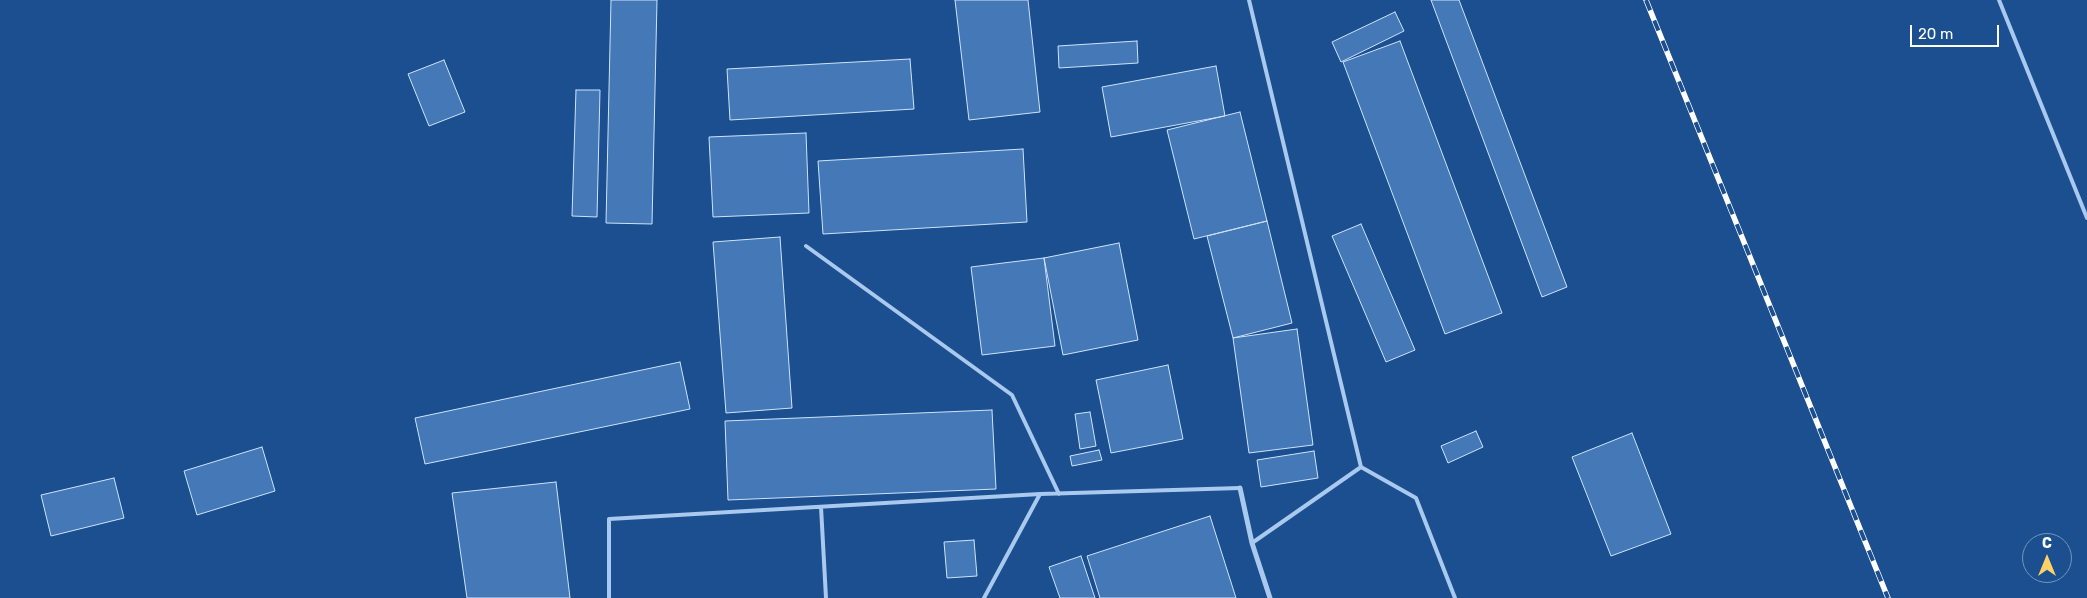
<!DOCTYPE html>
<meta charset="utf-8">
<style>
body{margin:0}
#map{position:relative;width:2087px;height:598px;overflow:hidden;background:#1b4f8f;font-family:Rubik,sans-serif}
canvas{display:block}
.north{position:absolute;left:2022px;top:533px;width:50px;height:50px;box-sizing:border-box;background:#1b4f8f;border:1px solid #7695bc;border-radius:50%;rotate:0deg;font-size:14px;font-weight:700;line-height:20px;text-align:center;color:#fff}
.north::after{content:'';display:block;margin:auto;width:18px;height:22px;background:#ffd166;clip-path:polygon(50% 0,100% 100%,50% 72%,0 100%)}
.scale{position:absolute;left:1910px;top:25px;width:89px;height:22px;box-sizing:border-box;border:2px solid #fff;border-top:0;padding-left:6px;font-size:15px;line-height:18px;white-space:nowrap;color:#fff;-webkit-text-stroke:4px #1b4f8f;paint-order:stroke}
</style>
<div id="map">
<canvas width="2087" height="598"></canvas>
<div class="north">С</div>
<div class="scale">20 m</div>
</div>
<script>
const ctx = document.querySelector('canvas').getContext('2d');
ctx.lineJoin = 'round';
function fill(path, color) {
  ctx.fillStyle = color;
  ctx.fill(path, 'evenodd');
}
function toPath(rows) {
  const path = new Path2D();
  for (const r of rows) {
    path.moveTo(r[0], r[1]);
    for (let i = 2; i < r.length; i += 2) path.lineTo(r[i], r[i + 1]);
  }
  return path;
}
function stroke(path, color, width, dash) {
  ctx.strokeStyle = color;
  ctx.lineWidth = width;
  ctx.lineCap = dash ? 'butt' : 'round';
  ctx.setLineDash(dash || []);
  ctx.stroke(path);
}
const building = toPath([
 [611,0,657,0,652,224,606,223,611,0],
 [955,0,1028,0,1040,112,969,120,955,0],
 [1431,0,1459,0,1567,287,1542,297,1431,0],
 [1395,12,1404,31,1341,62,1332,42,1395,12],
 [1137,41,1138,63,1059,68,1058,46,1137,41],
 [1400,41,1502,313,1445,334,1343,62,1400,41],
 [910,59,914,109,730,120,727,69,910,59],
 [444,60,465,112,429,126,408,74,444,60],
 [1216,66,1225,116,1111,137,1102,87,1216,66],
 [576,90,600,90,597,217,572,216,576,90],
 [1240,112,1267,221,1194,239,1167,130,1240,112],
 [806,133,809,213,713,217,709,137,806,133],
 [1023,149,1027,222,823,234,818,161,1023,149],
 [1267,221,1292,323,1233,338,1207,236,1267,221],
 [1361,224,1415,350,1386,362,1332,236,1361,224],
 [780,237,792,408,726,413,713,242,780,237],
 [1119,243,1138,340,1063,355,1044,258,1119,243],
 [1044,258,1055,346,982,355,971,267,1044,258],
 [1297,329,1313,445,1249,453,1233,338,1297,329],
 [680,362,690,409,425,464,415,418,680,362],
 [1168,365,1183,439,1111,453,1096,380,1168,365],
 [992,410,996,489,728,500,725,421,992,410],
 [1090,412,1096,446,1080,449,1075,414,1090,412],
 [1476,431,1483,447,1448,463,1441,446,1476,431],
 [1632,433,1671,534,1611,556,1572,457,1632,433],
 [262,447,275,491,197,515,184,471,262,447],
 [1099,450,1102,460,1072,466,1070,456,1099,450],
 [1314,451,1318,478,1261,487,1257,460,1314,451],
 [114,478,124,518,51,536,41,495,114,478],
 [556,482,570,598,467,598,452,493,556,482],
 [1210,516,1236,598,1100,598,1087,556,1210,516],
 [974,540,977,576,947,578,944,542,974,540],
 [1081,556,1095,598,1060,598,1049,567,1081,556]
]);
const service = toPath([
 [1249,0,1361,467,1252,543],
 [1999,0,2087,218],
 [806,246,1012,395,1059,494],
 [1361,467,1416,498,1455,598],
 [821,507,826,598],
 [609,598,609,519,1040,494,1240,488],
 [984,598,1040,494]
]);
const minor = toPath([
 [1240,488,1252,543,1270,598]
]);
const rail = toPath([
 [1646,0,1888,598]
]);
fill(building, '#4478b7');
stroke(building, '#cfe3fa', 1);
stroke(service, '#a9c9ee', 4);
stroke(minor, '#a9c9ee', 5);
stroke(rail, '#fff', 5.5);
stroke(rail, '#1b4f8f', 4, [11]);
</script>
